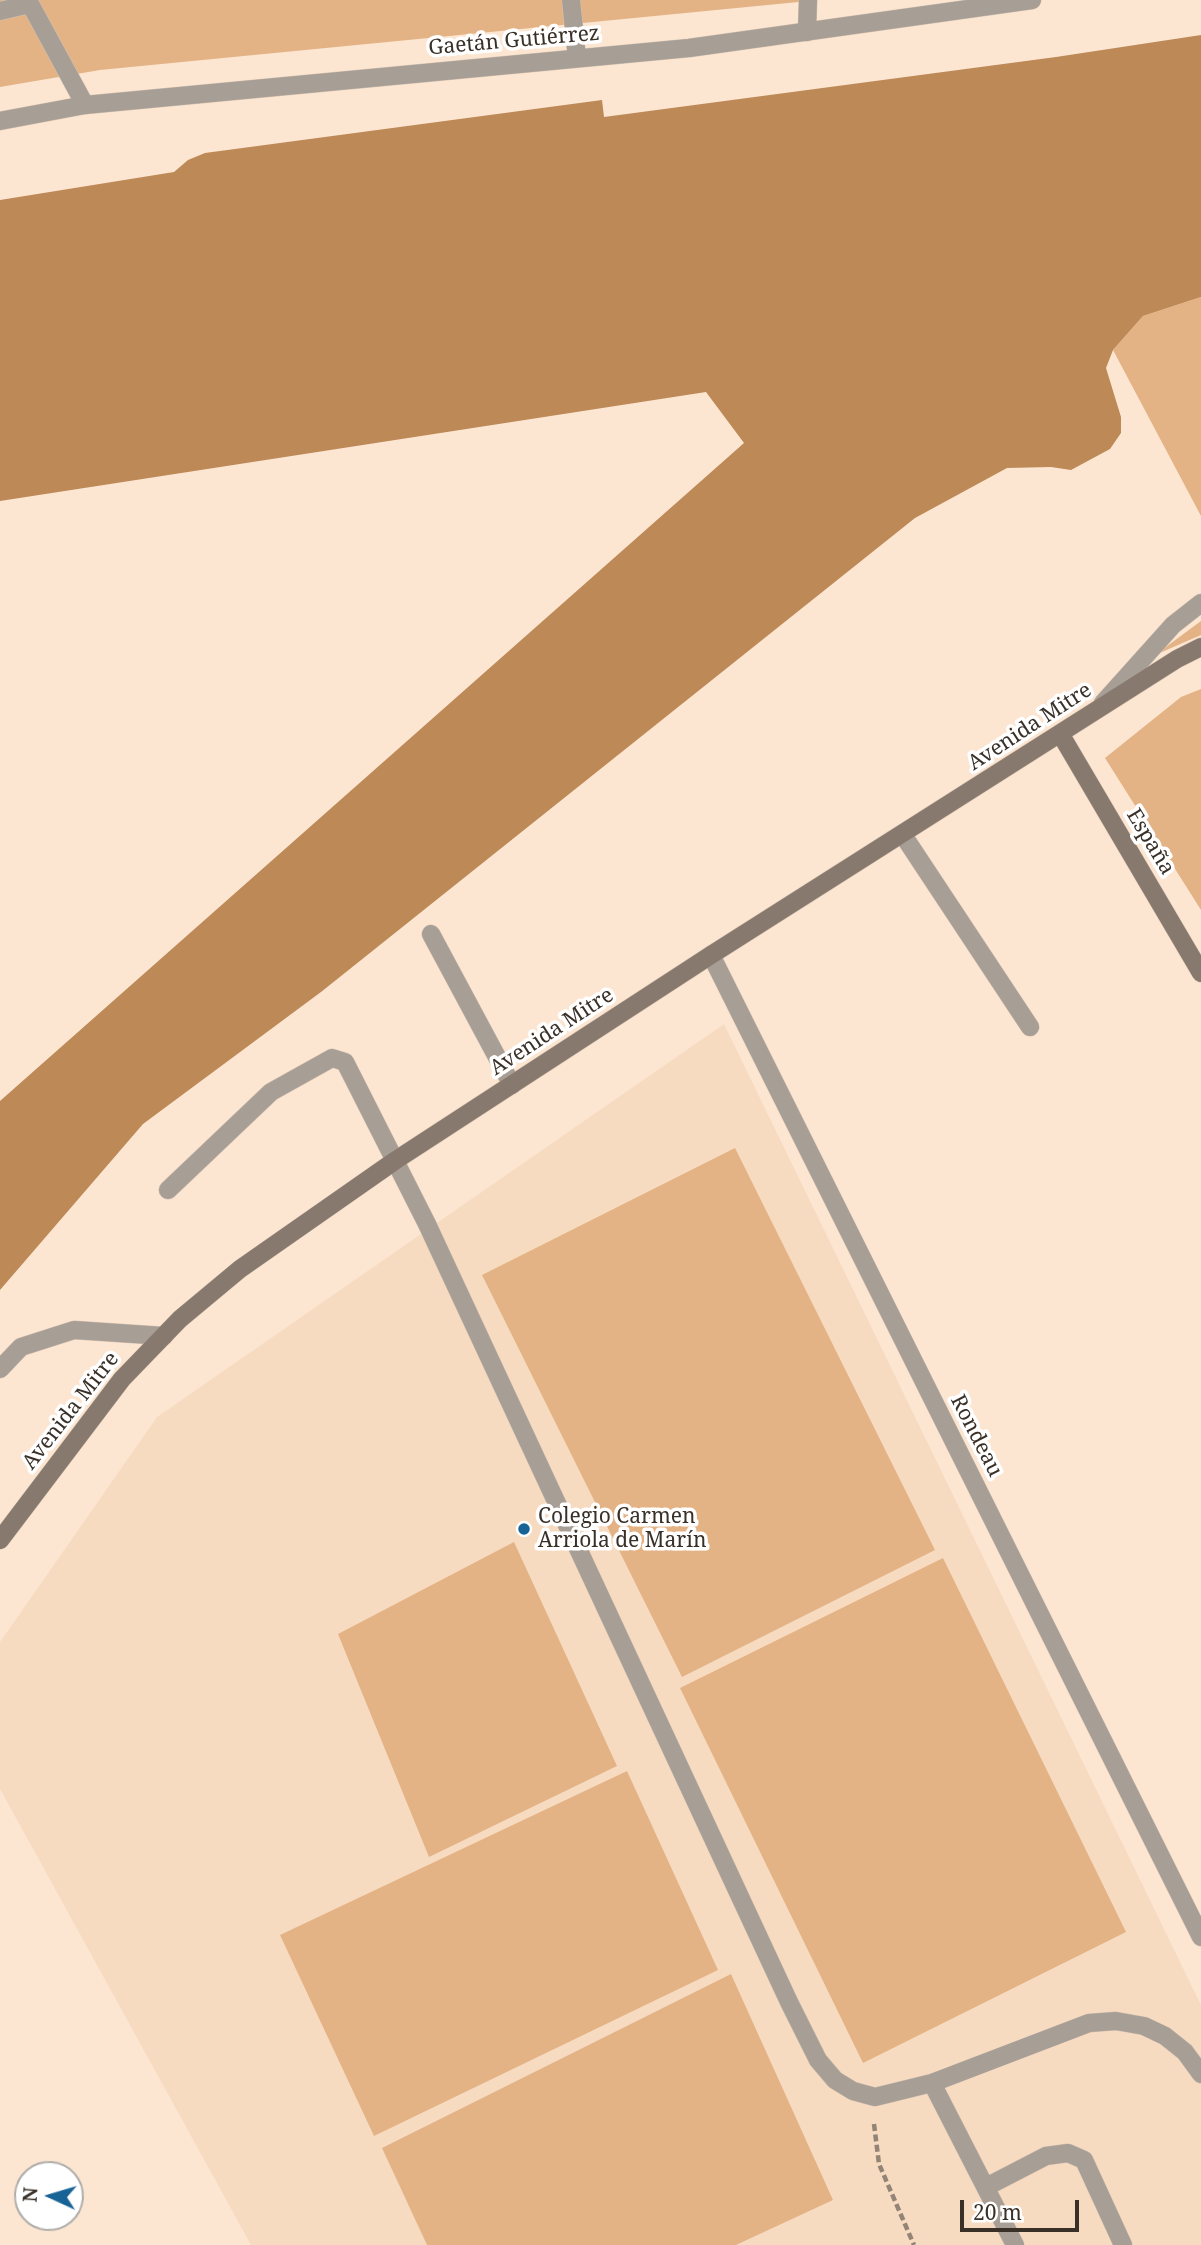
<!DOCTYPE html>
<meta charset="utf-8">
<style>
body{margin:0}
#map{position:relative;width:1201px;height:2245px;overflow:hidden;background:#fce6d2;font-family:"Noto Serif",serif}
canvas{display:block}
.north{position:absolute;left:14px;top:2161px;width:70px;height:70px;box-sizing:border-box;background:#fff;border:2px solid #b0aca9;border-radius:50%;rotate:274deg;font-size:19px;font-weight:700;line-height:28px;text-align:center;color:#393028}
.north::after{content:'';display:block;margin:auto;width:24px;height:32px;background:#186396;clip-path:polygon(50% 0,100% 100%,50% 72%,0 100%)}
.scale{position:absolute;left:960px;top:2200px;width:119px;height:32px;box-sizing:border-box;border:4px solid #393028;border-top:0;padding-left:9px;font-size:21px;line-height:24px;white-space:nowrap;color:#393028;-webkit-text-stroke:5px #fff;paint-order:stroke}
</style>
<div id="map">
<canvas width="1201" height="2245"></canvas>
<div class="north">N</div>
<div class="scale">20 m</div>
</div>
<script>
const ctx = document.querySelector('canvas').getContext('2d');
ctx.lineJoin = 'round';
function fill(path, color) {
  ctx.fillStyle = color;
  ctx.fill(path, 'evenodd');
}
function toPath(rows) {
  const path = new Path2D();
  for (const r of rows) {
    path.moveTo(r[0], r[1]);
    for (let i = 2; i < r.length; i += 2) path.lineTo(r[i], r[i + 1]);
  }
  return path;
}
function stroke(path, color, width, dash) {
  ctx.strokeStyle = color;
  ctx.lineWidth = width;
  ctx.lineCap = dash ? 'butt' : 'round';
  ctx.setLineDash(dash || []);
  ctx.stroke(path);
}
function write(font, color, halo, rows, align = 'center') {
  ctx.font = font + ' "Noto Serif",serif';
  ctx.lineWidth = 7;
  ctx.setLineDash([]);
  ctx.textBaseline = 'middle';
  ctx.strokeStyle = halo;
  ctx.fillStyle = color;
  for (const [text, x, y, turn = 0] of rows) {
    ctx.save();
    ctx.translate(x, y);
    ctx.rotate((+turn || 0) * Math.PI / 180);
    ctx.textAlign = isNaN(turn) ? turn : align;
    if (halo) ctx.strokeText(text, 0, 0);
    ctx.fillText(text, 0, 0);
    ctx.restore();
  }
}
const built = toPath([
 [724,1024,1201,2005,1201,2245,251,2245,0,1789,0,1642,157,1417]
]);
const green = toPath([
 [0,0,819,0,100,70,0,87],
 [1201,297,1201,516,1113,350,1143,316],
 [1201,621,1201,635,1155,655],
 [1201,689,1201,910,1105,758,1181,697],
 [735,1148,935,1550,682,1677,482,1275],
 [514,1542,617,1766,429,1857,338,1634],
 [943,1558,1126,1932,863,2063,680,1688],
 [627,1771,718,1970,374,2136,280,1935],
 [731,1974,833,2200,736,2245,427,2245,382,2148]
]);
const water = toPath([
 [1201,35,1201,297,1143,316,1113,350,1106,368,1121,417,1121,433,1110,449,1071,470,1051,467,1007,468,915,518,321,992,143,1124,0,1290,0,1101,744,443,706,392,0,501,0,200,174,172,188,160,205,153,602,100,604,117,1056,57]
]);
const path = toPath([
 [874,2124,879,2164,914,2245]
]);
const lane = toPath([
 [28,0,85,105],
 [571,0,577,58],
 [0,11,30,4],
 [807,32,808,0],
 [1103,703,1173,625,1201,603],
 [903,835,1030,1027],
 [431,934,512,1085],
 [168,1190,271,1092,332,1058,345,1062,427,1224,789,2002,818,2060,835,2080,853,2091,875,2097,932,2083,1089,2023,1116,2021,1144,2026,1165,2036,1185,2052,1201,2074],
 [0,1369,21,1347,74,1330,164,1336],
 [932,2083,1015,2245],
 [986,2187,1046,2156,1068,2153,1084,2160,1123,2245]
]);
const street = toPath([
 [0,121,85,105,689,48,1032,0],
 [711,955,1201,1937]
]);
const secondary = toPath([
 [1061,735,1201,973],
 [0,1540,122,1379,180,1319,240,1269,396,1160,711,955,1177,659,1201,647]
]);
const markers = [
 [524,1529,7,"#186396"]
];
const streetNames = [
 ["Gaetán Gutiérrez",514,41,-5],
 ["Avenida Mitre",1030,727,-33],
 ["España",1150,842,59],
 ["Avenida Mitre",552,1032,-33],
 ["Avenida Mitre",71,1411,-52],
 ["Rondeau",976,1436,63]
];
const poiNames = [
 ["Colegio Carmen",538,1517],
 ["Arriola de Marín",538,1541]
];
fill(built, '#f7dbc1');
fill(green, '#e4b385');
fill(water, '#bd8957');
stroke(lane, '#d5c2b0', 19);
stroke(street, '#d5c2b0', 19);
stroke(secondary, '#d5c2b0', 19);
stroke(path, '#938476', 4.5, [7, 3.5]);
stroke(lane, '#a79e96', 18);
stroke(street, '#a79e96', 18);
stroke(secondary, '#87796d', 18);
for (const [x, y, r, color] of markers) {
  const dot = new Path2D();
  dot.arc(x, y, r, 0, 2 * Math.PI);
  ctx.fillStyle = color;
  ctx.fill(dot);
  stroke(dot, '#fff', 2.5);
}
write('21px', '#393028', '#fff', streetNames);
write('21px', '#393028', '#fff', poiNames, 'left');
</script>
